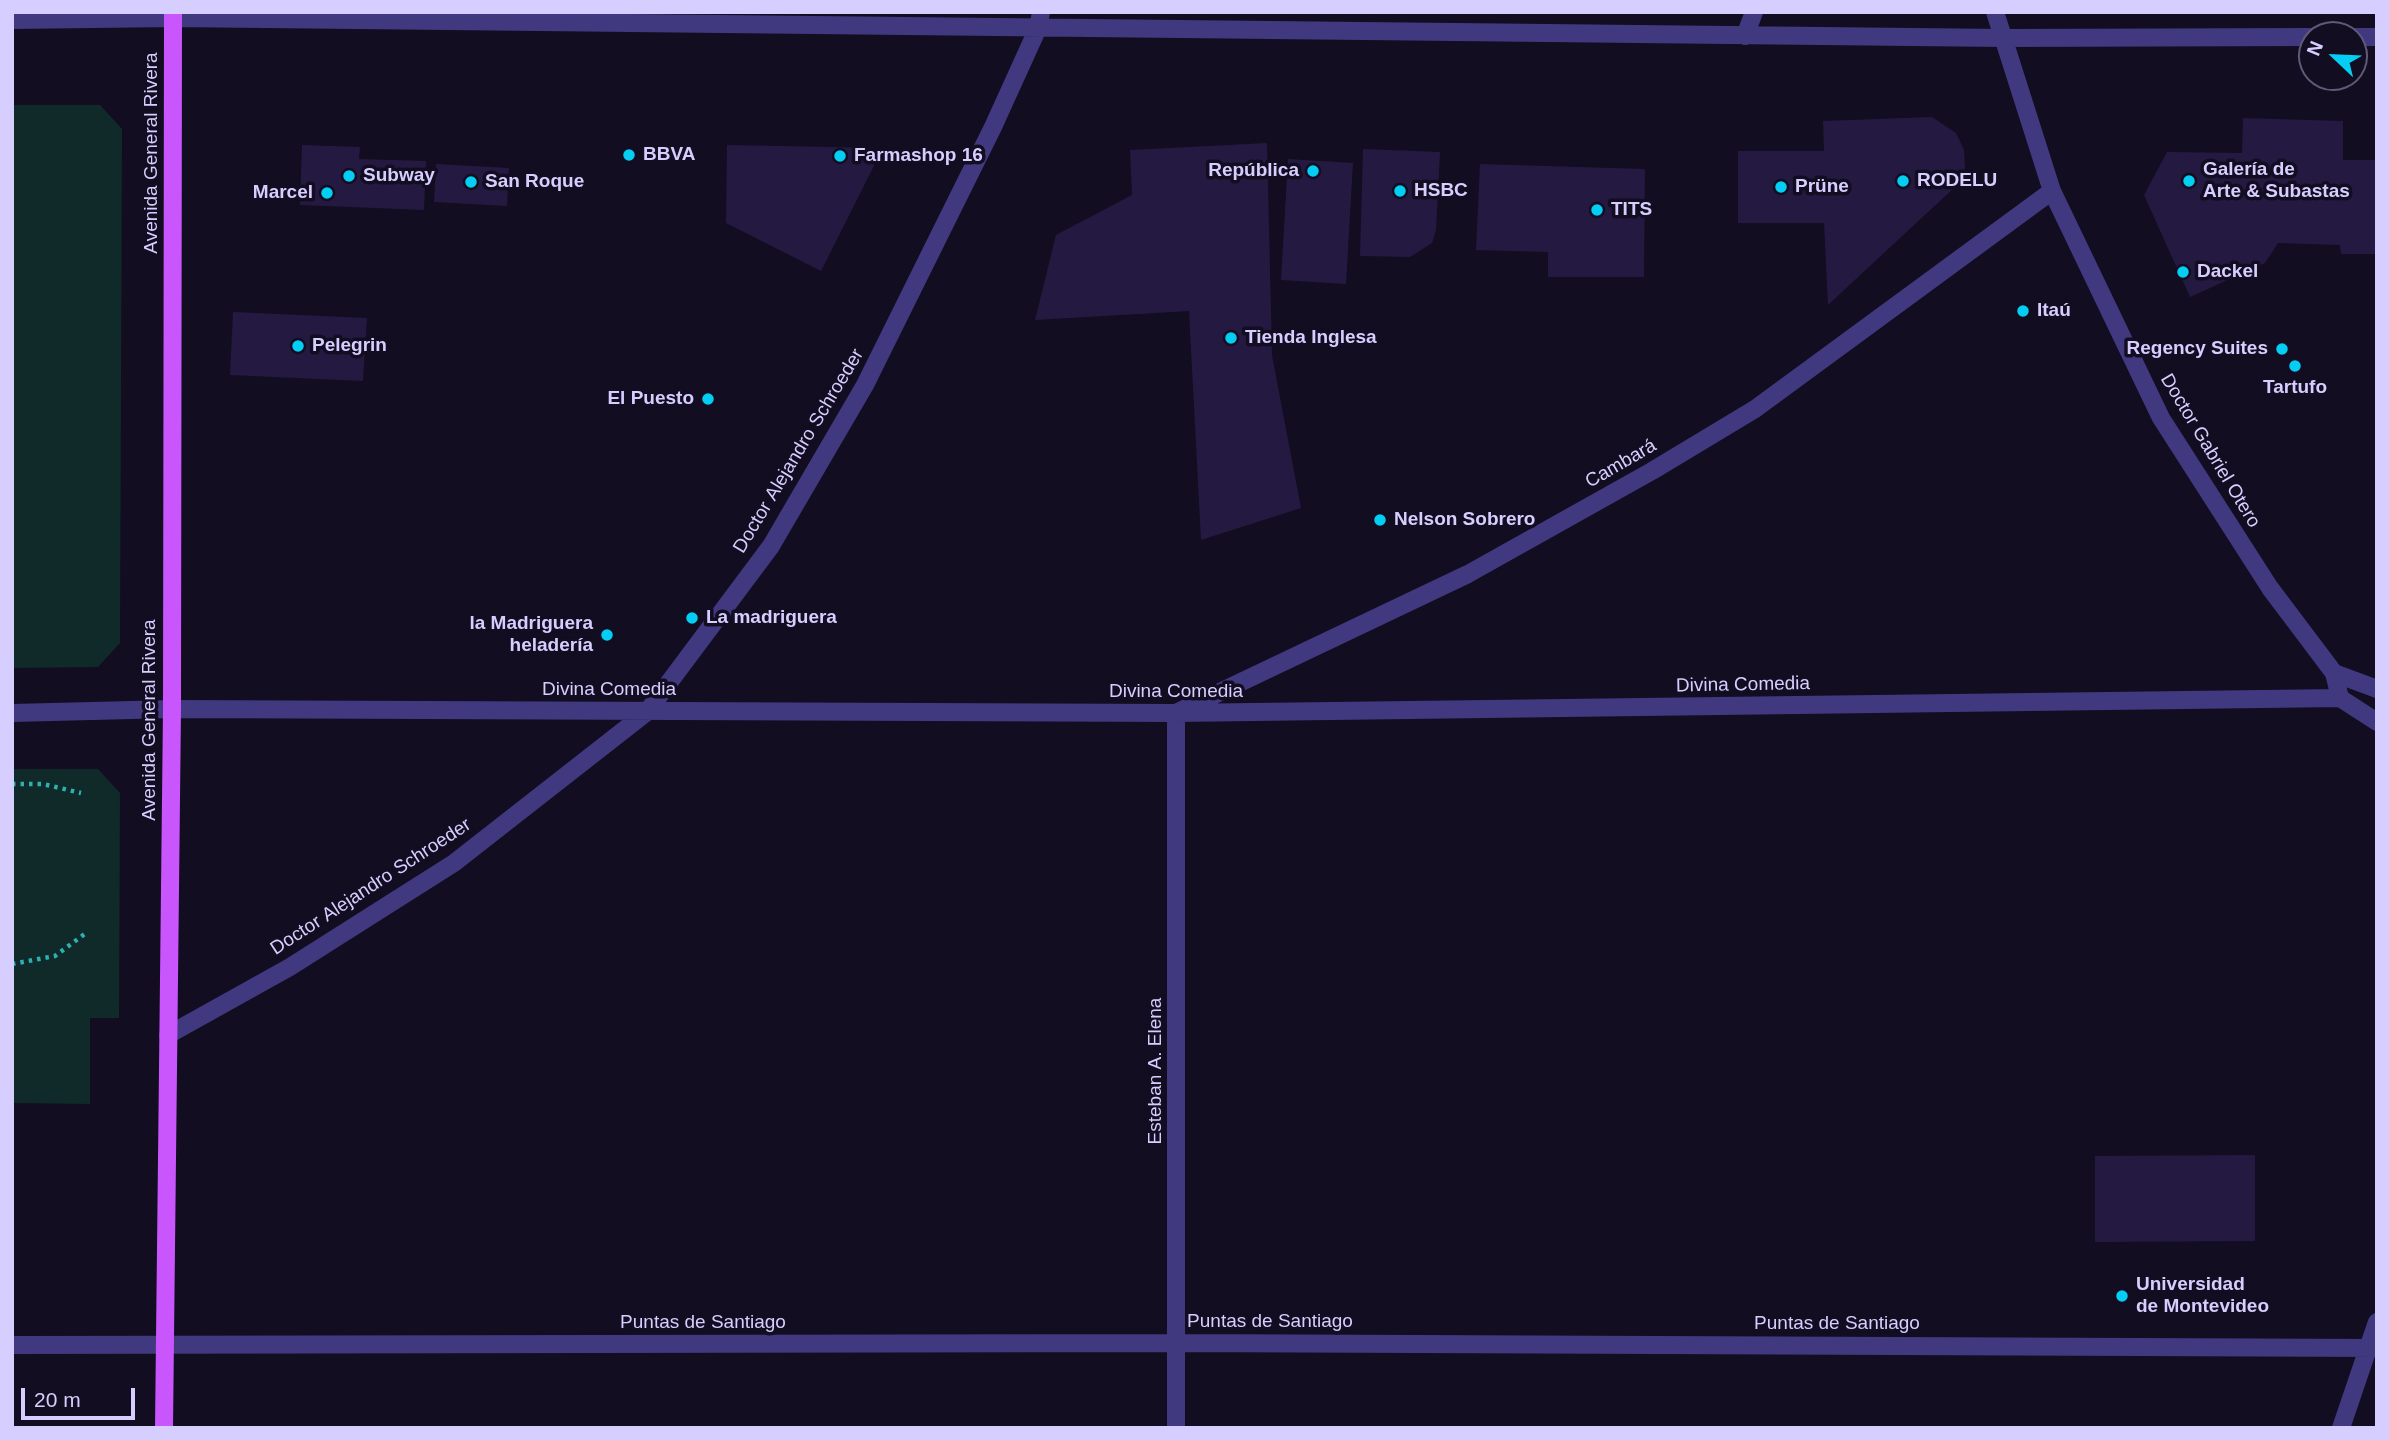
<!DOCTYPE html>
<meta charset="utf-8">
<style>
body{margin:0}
#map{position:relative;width:2389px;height:1440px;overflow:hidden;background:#120d21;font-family:Helvetica,sans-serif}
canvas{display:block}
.frame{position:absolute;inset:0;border:14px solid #d6cefe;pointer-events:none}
.north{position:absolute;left:2298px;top:21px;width:70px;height:70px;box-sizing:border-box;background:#120d21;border:2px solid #605a79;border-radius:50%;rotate:293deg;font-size:19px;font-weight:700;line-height:28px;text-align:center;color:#d6cefe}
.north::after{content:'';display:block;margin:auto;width:24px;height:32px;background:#04cef4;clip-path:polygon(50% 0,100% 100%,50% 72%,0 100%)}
.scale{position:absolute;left:21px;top:1388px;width:114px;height:32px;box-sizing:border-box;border:4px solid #d6cefe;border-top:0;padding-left:9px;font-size:21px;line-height:24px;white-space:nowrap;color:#d6cefe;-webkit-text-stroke:5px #120d21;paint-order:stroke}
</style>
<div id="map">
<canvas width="2389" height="1440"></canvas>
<div class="frame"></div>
<div class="north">N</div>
<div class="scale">20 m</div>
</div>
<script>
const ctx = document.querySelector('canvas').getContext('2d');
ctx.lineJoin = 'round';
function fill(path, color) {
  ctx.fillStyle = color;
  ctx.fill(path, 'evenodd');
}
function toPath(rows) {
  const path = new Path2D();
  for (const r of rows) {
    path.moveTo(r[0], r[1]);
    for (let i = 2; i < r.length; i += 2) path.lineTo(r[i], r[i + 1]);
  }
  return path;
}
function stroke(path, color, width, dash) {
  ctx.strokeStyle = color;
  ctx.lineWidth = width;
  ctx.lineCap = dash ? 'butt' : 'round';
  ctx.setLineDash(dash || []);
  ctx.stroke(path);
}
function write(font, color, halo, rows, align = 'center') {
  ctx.font = font + ' Helvetica,sans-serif';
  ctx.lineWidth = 7;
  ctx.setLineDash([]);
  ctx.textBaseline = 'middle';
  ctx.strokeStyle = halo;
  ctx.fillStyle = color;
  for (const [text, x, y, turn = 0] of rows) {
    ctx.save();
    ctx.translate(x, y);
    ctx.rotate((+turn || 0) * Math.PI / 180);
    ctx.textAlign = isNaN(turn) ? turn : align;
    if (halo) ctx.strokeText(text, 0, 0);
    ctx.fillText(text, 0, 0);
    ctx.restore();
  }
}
const green = toPath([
 [12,105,100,105,122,129,120,643,98,667,12,668],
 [12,769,98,769,120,793,119,1018,90,1018,90,1104,12,1103]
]);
const building = toPath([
 [1932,117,1956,133,1964,150,1965,168,1956,186,1828,305,1824,223,1738,223,1738,151,1824,151,1823,121],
 [2243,118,2343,121,2343,160,2377,160,2377,254,2341,254,2340,245,2278,243,2265,263,2190,297,2144,195,2167,152,2242,153],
 [1267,143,1272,355,1301,508,1201,540,1189,311,1035,320,1056,235,1132,195,1130,150],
 [302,145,360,147,359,159,426,161,424,210,300,205],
 [727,145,883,148,821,271,726,223],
 [1363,149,1440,152,1436,230,1432,243,1410,257,1360,256],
 [1288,159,1353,163,1346,284,1281,280],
 [436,164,509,168,507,206,434,202],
 [1480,164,1645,169,1644,277,1548,277,1548,252,1476,250],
 [233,312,367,318,363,381,230,375],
 [2255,1155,2255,1241,2095,1242,2095,1156]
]);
const path = toPath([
 [12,784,43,784,81,793],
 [12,964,55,956,86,933]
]);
const minor = toPath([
 [1995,12,2052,191,2161,418,2270,588,2334,673,2340,698,2377,722],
 [12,20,173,18,2004,38,2312,37],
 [1745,36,1754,12],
 [2354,37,2377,37],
 [2334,673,2377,689],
 [12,713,172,709,1176,713,2340,698],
 [168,1035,290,967,454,863,647,712,771,546,865,385,993,127,1038,28,1041,12],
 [12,1345,1178,1343,2377,1348],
 [1176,1428,1176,713,1468,574,1652,471,1755,409,2052,191],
 [2341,1428,2377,1322]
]);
const major = toPath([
 [164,1428,172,709,173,12]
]);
const markers = [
 [629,155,7,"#04cef4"],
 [840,156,7,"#04cef4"],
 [1313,171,7,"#04cef4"],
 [349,176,7,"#04cef4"],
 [1903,181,7,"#04cef4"],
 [2189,181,7,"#04cef4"],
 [471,182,7,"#04cef4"],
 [1781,187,7,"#04cef4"],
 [1400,191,7,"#04cef4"],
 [327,193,7,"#04cef4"],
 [1597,210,7,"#04cef4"],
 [2183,272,7,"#04cef4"],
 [2023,311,7,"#04cef4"],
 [1231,338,7,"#04cef4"],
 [298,346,7,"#04cef4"],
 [2282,349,7,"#04cef4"],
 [2295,366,7,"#04cef4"],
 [708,399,7,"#04cef4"],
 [1380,520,7,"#04cef4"],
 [692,618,7,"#04cef4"],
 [607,635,7,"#04cef4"],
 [2122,1296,7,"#04cef4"]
];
const streetNames = [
 ["Avenida General Rivera",152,153,-90],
 ["Doctor Alejandro Schroeder",799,451,-59],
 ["Doctor Gabriel Otero",2210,451,59],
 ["Cambará",1621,464,-30],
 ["Divina Comedia",1743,685,-1],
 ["Divina Comedia",609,690],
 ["Divina Comedia",1176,692],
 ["Avenida General Rivera",150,720,-90],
 ["Doctor Alejandro Schroeder",371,887,-33],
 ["Esteban A. Elena",1156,1071,-90],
 ["Puntas de Santiago",1270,1322],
 ["Puntas de Santiago",703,1323],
 ["Puntas de Santiago",1837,1324]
];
const poiNames = [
 ["BBVA",643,155],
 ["Farmashop 16",854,156],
 ["Galería de",2203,170],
 ["Arte & Subastas",2203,192],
 ["República",1299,171,"right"],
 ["Subway",363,176],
 ["RODELU",1917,181],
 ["San Roque",485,182],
 ["Prüne",1795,187],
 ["HSBC",1414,191],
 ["Marcel",313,193,"right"],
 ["TITS",1611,210],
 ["Dackel",2197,272],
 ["Itaú",2037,311],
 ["Tienda Inglesa",1245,338],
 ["Pelegrin",312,346],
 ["Regency Suites",2268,349,"right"],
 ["Tartufo",2295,388,"center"],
 ["El Puesto",694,399,"right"],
 ["Nelson Sobrero",1394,520],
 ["La madriguera",706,618],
 ["la Madriguera",593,624,"right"],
 ["heladería",593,646,"right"],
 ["Universidad",2136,1285],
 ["de Montevideo",2136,1307]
];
fill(green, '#102a2a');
fill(building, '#241a41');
stroke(path, '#2fb0b0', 4.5, [3.5, 5]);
stroke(minor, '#40397f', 18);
stroke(major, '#c856fc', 18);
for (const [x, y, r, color] of markers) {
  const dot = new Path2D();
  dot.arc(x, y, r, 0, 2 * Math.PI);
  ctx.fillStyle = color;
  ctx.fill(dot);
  stroke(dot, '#120d21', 2.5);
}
write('19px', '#d6cefe', '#120d21', streetNames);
write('bold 19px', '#d6cefe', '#120d21', poiNames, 'left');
</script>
